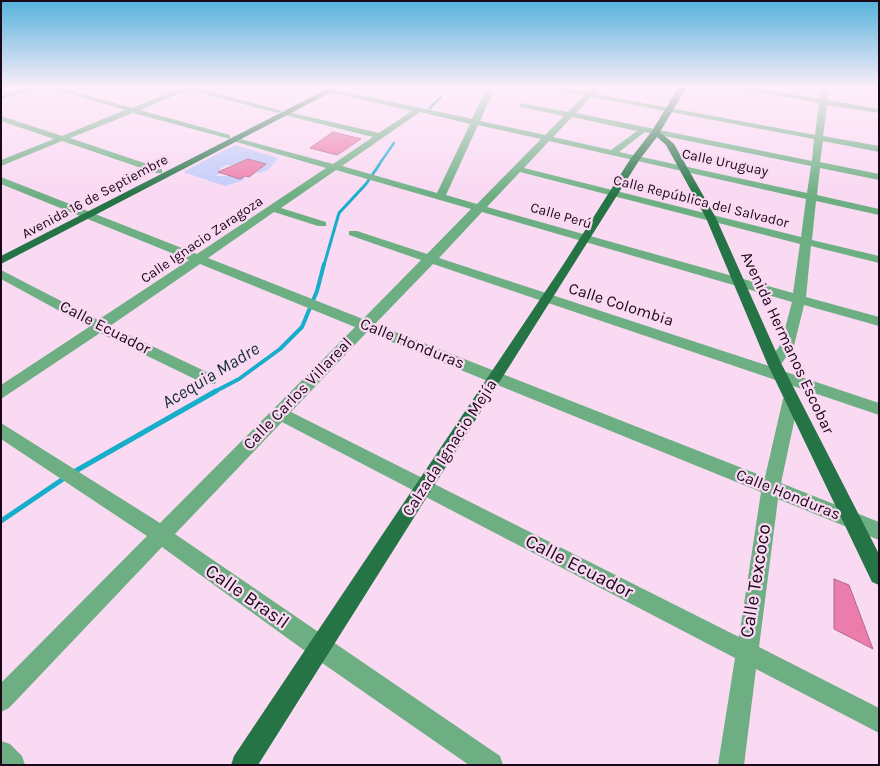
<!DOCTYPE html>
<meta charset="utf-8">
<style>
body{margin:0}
#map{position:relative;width:880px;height:766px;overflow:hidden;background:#fad9f3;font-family:Karla,sans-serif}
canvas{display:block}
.frame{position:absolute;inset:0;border:2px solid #1b0818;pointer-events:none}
</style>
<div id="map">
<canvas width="880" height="766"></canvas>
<div class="frame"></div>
</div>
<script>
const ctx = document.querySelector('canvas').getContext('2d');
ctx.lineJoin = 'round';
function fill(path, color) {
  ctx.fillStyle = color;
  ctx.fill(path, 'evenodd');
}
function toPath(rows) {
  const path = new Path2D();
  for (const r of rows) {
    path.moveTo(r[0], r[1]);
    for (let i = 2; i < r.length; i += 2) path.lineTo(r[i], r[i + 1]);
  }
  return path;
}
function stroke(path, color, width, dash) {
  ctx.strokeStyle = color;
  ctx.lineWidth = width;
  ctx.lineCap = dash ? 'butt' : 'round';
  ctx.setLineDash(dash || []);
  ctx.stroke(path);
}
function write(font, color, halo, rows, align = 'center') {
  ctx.font = font + ' Karla,sans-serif';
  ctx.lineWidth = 4.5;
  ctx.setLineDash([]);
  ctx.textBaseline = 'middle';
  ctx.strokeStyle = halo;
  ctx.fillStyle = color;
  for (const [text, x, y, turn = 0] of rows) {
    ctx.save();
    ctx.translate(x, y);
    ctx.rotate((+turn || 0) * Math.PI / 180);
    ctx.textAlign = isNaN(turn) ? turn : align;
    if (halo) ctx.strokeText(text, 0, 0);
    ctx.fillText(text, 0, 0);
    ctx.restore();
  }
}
const green = toPath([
 [235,145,278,158,268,170,260,173,256,173,266,164,248,159,235,165,227,165,221,168,218,172,221,173,215,176,245,176,244,180,225,186,183,172]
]);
const streamFar3 = toPath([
 [430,108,441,97],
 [378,166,394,143]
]);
const streamFar2 = toPath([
 [324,265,339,213,366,184,379,165]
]);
const streamFar1 = toPath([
 [214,392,239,379,280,349,302,327,317,291,324,264]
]);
const stream = toPath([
 [72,473,216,391],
 [1,521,66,477]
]);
const building = toPath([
 [333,132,361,139,337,155,310,148,333,132],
 [248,159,266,164,249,177,245,176,240,179,218,172,248,159],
 [834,579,849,585,873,649,834,629,834,579]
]);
const street = toPath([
 [25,88,37,88,1,100,1,96,25,88],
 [50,88,62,88,132,108,180,88,198,88,282,111,278,113,188,90,140,110,230,135,230,139,133,113,70,138,162,169,162,173,156,173,62,141,1,166,1,160,54,139,1,121,1,116,62,136,125,110,50,88],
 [327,88,472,119,487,88,495,88,480,121,545,135,564,116,520,107,520,103,568,112,584,96,548,88,588,92,592,88,600,88,595,94,815,135,819,103,737,88,755,88,820,99,821,88,829,88,827,100,879,109,879,113,827,105,823,136,879,146,879,152,823,141,820,162,879,174,879,180,820,168,817,195,879,209,879,215,816,201,812,240,879,256,879,263,811,246,806,297,879,317,879,326,804,305,794,346,779,367,774,368,879,403,879,415,433,264,375,324,765,477,783,399,786,395,791,393,796,395,799,399,781,483,879,522,879,540,778,499,759,647,879,708,879,733,756,669,744,765,718,765,735,658,282,422,175,534,500,756,503,765,469,765,312,656,162,547,9,708,1,712,1,683,147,536,1,439,1,423,160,523,355,327,200,264,110,326,215,376,217,380,215,384,205,384,100,333,1,399,1,385,89,327,1,279,1,270,98,320,189,260,1,184,1,177,197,254,326,168,233,141,233,137,333,164,373,137,284,115,284,111,379,133,412,111,327,92,327,88],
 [591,97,814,139,812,161,576,113,591,97],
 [420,112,470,124,437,193,342,166,420,112],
 [572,117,637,131,611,150,553,137,572,117],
 [478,125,541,139,477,204,446,195,478,125],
 [645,132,811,166,807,193,619,152,645,132],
 [549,141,806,199,801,237,524,168,549,141],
 [336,170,471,209,427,254,357,231,349,231,349,235,421,260,363,319,208,258,274,212,318,226,326,226,326,222,281,208,336,170],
 [520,172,800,244,793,293,487,207,520,172],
 [482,212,792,302,781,344,767,363,769,366,439,258,482,212],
 [367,332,761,492,739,637,291,412,367,332],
 [1,741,10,744,22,756,25,765,1,765,1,741]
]);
const primary = toPath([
 [329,88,339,88,1,264,1,256,329,88],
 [678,88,686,88,660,132,674,144,716,218,781,363,879,554,879,585,872,582,767,363,706,218,666,145,657,137,640,159,258,765,231,765,234,756,563,265,631,158,652,131,678,88]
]);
const farStreetnames = [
 ["Calle Uruguay",725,163,12],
 ["Avenida 16 de Septiembre",95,197,-28],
 ["Calle República del Salvador",701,202,14],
 ["Calle Perú",561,216,16],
 ["Calle Ignacio Zaragoza",202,240,-34]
];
const streetNames = [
 ["Calle Colombia",621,305,18],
 ["Calle Ecuador",105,328,27],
 ["Avenida Hermanos Escobar",787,343,65],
 ["Calle Honduras",412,344,22],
 ["Calle Carlos Villareal",298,394,-46],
 ["Calzada Ignacio Mejía",450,448,-57],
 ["Calle Honduras",788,495,22]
];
const waterNames = [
 ["Acequia Madre",211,376,-31]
];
const nearStreetnames = [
 ["Calle Ecuador",579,567,27],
 ["Calle Texcoco",756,581,-81],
 ["Calle Brasil",247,597,35]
];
fill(green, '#c0cbfa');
stroke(streamFar3, '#17aec9', 2.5);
stroke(streamFar2, '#17aec9', 3);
stroke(streamFar1, '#17aec9', 4);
stroke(stream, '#17aec9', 5);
fill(building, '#ec7cac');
stroke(building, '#a96d85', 1);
fill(street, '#6daf83');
fill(primary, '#257446');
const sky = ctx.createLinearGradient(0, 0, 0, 195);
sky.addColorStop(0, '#54b2dc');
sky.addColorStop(0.45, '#fdeefa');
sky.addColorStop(1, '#fdeefa00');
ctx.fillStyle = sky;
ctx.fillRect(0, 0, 880, 195);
write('14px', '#1b0818', '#fad9f3', farStreetnames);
write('16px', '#1b0818', '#fad9f3', streetNames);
write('italic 18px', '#122e34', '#fad9f3', waterNames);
write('19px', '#1b0818', '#fad9f3', nearStreetnames);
</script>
